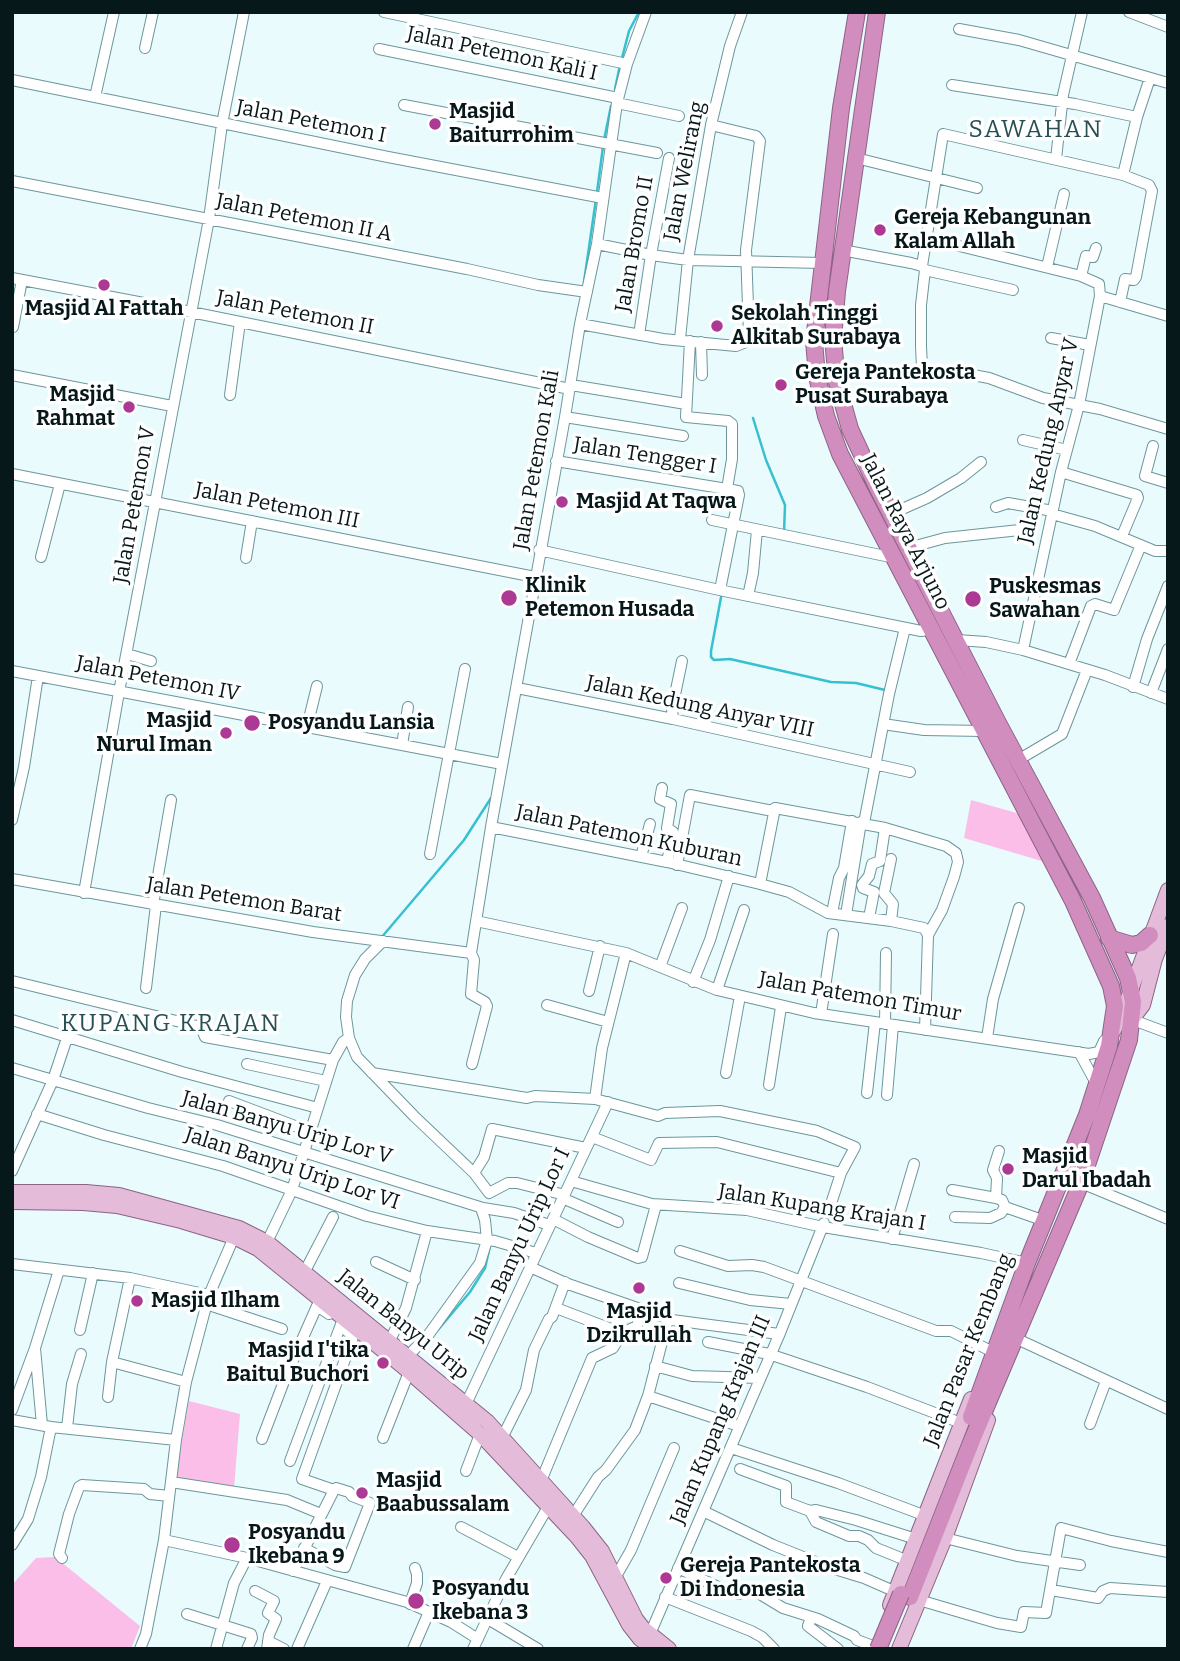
<!DOCTYPE html>
<style>
body{margin:0}
#map{position:relative;width:1180px;height:1661px;overflow:hidden;background:#e9fbfd;font-family:Bitter,serif}
canvas{display:block}
.frame{position:absolute;inset:0;border:14px solid #07181a;pointer-events:none}
</style>
<div id="map">
<canvas width="1180" height="1661"></canvas>
<div class="frame"></div>
</div>
<script>
const ctx = document.querySelector('canvas').getContext('2d');
ctx.lineJoin = 'round';
function fill(path, color) {
  ctx.fillStyle = color;
  ctx.fill(path, 'evenodd');
}
function toPath(rows) {
  const path = new Path2D();
  for (const r of rows) {
    path.moveTo(r[0], r[1]);
    for (let i = 2; i < r.length; i += 2) path.lineTo(r[i], r[i + 1]);
  }
  return path;
}
function stroke(path, color, width, dash) {
  ctx.strokeStyle = color;
  ctx.lineWidth = width;
  ctx.lineCap = dash ? 'butt' : 'round';
  ctx.setLineDash(dash || []);
  ctx.stroke(path);
}
function write(font, color, halo, rows, align = 'center') {
  ctx.font = font + ' Bitter,serif';
  ctx.lineWidth = 7;
  ctx.setLineDash([]);
  ctx.textBaseline = 'middle';
  ctx.strokeStyle = halo;
  ctx.fillStyle = color;
  for (const [text, x, y, turn = 0] of rows) {
    ctx.save();
    ctx.translate(x, y);
    ctx.rotate((+turn || 0) * Math.PI / 180);
    ctx.textAlign = isNaN(turn) ? turn : align;
    if (halo) ctx.strokeText(text, 0, 0);
    ctx.fillText(text, 0, 0);
    ctx.restore();
  }
}
const green = toPath([
 [971,800,1020,814,1045,862,964,838],
 [189,1401,240,1414,234,1488,175,1480],
 [55,1557,140,1626,131,1649,12,1649,12,1585,36,1558]
]);
const stream = toPath([
 [622,58,629,31,639,12],
 [615,89,620,65],
 [604,140,611,106],
 [597,192,603,147],
 [584,282,596,199],
 [753,418,766,460,785,505,784,533],
 [722,592,711,651,711,657,714,660,730,659,831,682,856,683,885,690],
 [381,938,464,840,491,798],
 [437,1331,470,1292,485,1268,490,1246]
]);
const minor = toPath([
 [384,12,627,64],
 [1129,12,1168,27],
 [959,29,1019,40,1168,83],
 [145,48,153,12],
 [379,49,618,98],
 [12,80,388,157,603,198],
 [952,85,1075,104,1137,117],
 [95,97,114,12],
 [617,103,679,116],
 [404,105,657,153],
 [856,158,977,188],
 [1056,159,1063,95,1082,12],
 [1123,175,1137,117,1150,78],
 [12,181,467,269,538,285,587,292],
 [927,238,1081,276,1099,284,1100,296,1079,405,1061,472,1023,650],
 [597,244,651,255,688,260,822,263],
 [842,250,911,263,922,266,925,270,1013,290],
 [922,266,943,134,1123,175,1149,185,1152,191,1136,277,1134,280,1125,279,1120,302],
 [1047,267,1064,194],
 [925,270,921,305,921,346,922,368,927,374,962,373,989,378,1043,398,1100,409,1168,429],
 [1081,276,1086,256,1093,257,1096,248],
 [12,278,191,312,570,389],
 [1100,296,1168,316],
 [580,324,663,339,736,346,746,342,749,334,746,250,760,141,756,136,711,125],
 [13,327,22,280],
 [639,335,651,255,669,158],
 [1051,338,1090,345],
 [680,339,688,260,711,125,730,46,742,12],
 [690,341,686,417,728,421,732,424,732,459,727,489,738,491,739,495,720,590],
 [701,342,702,375],
 [12,375,172,406],
 [571,385,686,404],
 [230,395,240,322],
 [565,417,683,436],
 [1023,440,1067,450],
 [1153,446,1145,476,1168,483],
 [556,461,727,489],
 [1061,472,1137,495,1138,498,1122,536],
 [12,474,535,577],
 [996,507,1008,503,1053,511],
 [891,514,927,498,961,478,981,462],
 [1052,514,1095,526,1155,551,1168,551],
 [712,520,895,558],
 [908,548,945,538,1029,529],
 [539,550,724,591,921,631,932,629],
 [41,557,60,484],
 [246,558,252,521],
 [748,596,753,573,757,530],
 [957,640,986,642,1023,650,1105,675,1168,699],
 [127,654,151,661],
 [1069,664,1091,606,1095,604,1114,610,1141,545],
 [12,671,502,764],
 [1133,687,1147,639,1168,586],
 [517,688,673,719,910,772],
 [1151,693,1168,649],
 [673,719,672,709,682,661],
 [883,724,924,730,983,731],
 [307,727,317,686],
 [402,745,408,707],
 [1018,760,1062,734,1087,670],
 [662,788,660,799,671,804,667,828,673,832,667,862],
 [12,820,24,767,38,676],
 [864,823,889,694,905,628],
 [491,827,667,862,760,884,789,892,828,913,891,921,924,928,928,935,925,1030],
 [430,854,465,669],
 [641,857,650,824],
 [891,859,884,893,893,904,891,921],
 [677,865,690,795,773,811],
 [12,879,313,932,471,953],
 [760,884,775,808,885,828,946,846,956,853,958,862,954,877,942,910,928,935],
 [84,893,119,692,209,219,222,124,244,12],
 [153,905,171,800],
 [832,913,839,878,844,868,852,821],
 [846,915,861,822],
 [869,918,874,892,863,888,862,885,869,876,872,864,880,861,885,828],
 [476,921,626,953,717,990,814,1013,1089,1054,1099,1052,1104,1041],
 [383,941,365,959,355,975,347,1001,346,1017,349,1038,357,1057,414,1116,474,1173,489,1193,508,1183,517,1183,565,1195],
 [660,967,682,908],
 [12,981,201,1027,205,1037,333,1060],
 [693,982,710,940,729,876],
 [146,988,156,905],
 [717,990,744,910],
 [589,991,600,946],
 [547,1005,608,1022],
 [821,1014,833,934],
 [12,1020,182,1072,318,1108],
 [1133,1020,1168,1033],
 [885,1024,886,953],
 [987,1038,993,999,1019,908],
 [1079,1052,1097,1085],
 [247,1064,326,1081],
 [472,1064,487,1006,485,1002,471,994,474,960,471,953,491,827,565,417,580,324,597,244,617,103,627,64,646,12],
 [12,1068,148,1108,217,1125,483,1208,514,1213,549,1225],
 [372,1073,527,1098,535,1096,595,1099,658,1116,665,1113,720,1111,817,1131,855,1147,841,1173,828,1213],
 [726,1073,740,996],
 [769,1085,781,1007],
 [867,1093,875,1022],
 [887,1095,893,1025],
 [595,1099,602,1048,626,953],
 [229,1101,311,1132],
 [37,1114,104,1135,223,1166,367,1216,427,1231,495,1241,536,1253],
 [592,1137,651,1160,659,1143,717,1142,841,1173],
 [12,1171,53,1080,67,1038],
 [474,1173,484,1157,492,1129,586,1148],
 [571,1181,652,1204,747,1210,823,1227,981,1253,1027,1263],
 [1081,1183,1168,1219],
 [952,1190,996,1198,1002,1200,1005,1207,1045,1221],
 [562,1198,618,1222],
 [996,1198,997,1178,993,1170,999,1151],
 [955,1217,990,1218,1001,1213,1005,1207],
 [553,1219,588,1237,638,1258,642,1257,656,1205],
 [892,1239,914,1164],
 [267,1242,292,1190,333,1060,343,1042,349,1038],
 [680,1251,728,1266,752,1265,764,1267,936,1331,951,1331,995,1353],
 [376,1262,415,1280],
 [12,1264,130,1278,209,1295],
 [530,1267,568,1284,672,1320,779,1334],
 [305,1271,333,1217],
 [679,1283,750,1300,791,1304],
 [206,1304,282,1329],
 [556,1308,622,1333],
 [80,1330,93,1273],
 [1015,1338,1168,1409],
 [389,1342,406,1308,427,1231],
 [708,1342,769,1354,867,1387,961,1423],
 [35,1348,42,1425],
 [407,1357,429,1334,480,1263,487,1240,485,1220,481,1208],
 [112,1362,186,1382],
 [655,1366,692,1376,759,1378],
 [648,1396,739,1426],
 [108,1397,112,1362,130,1278],
 [466,1404,608,1102],
 [12,1410,35,1348,59,1270],
 [12,1420,51,1427,176,1440],
 [1090,1424,1106,1381],
 [67,1428,72,1384,81,1354],
 [383,1438,409,1372],
 [502,1438,526,1390,534,1350,549,1319,552,1317,565,1282],
 [262,1439,286,1376,317,1306,329,1314],
 [731,1448,838,1483,926,1516],
 [290,1461,343,1319],
 [740,1469,786,1486,786,1502,810,1511,816,1522,849,1536,859,1536,868,1540,876,1548,908,1561],
 [466,1471,480,1434],
 [541,1481,592,1358,613,1348,622,1333,637,1326,642,1311],
 [171,1482,287,1500,321,1514],
 [703,1511,773,1545,828,1567,864,1578,896,1592],
 [810,1511,816,1510,856,1520,916,1539],
 [573,1516,598,1477,606,1470,635,1430,648,1396,668,1319],
 [461,1527,518,1557],
 [945,1538,1017,1556,1080,1565],
 [164,1540,247,1558,407,1602,451,1622,478,1639],
 [12,1545,28,1519,41,1477,51,1427],
 [304,1548,335,1565,345,1567,370,1503,352,1496,349,1492,336,1488,334,1490,302,1479,353,1337,341,1325],
 [62,1558,59,1554,69,1514,79,1487,82,1485,144,1489,150,1494,169,1496],
 [678,1568,718,1587,739,1594,750,1588,783,1608,818,1619,854,1636,857,1640,873,1646],
 [293,1571,334,1490],
 [615,1578,631,1550,674,1448],
 [1051,1590,1098,1598,1103,1591,1110,1588,1168,1592],
 [255,1591,274,1601,268,1613,276,1619,269,1635,267,1649],
 [665,1597,751,1631,762,1637,774,1649],
 [919,1600,997,1623,1021,1627,1024,1612,1046,1613,1061,1528,1111,1541,1168,1552],
 [410,1604,417,1583,417,1574,415,1568],
 [187,1614,251,1634,252,1638,247,1649],
 [811,1617,808,1626,838,1649],
 [488,1619,538,1649],
 [650,1634,780,1333,824,1223],
 [268,1641,284,1649],
 [140,1649,146,1634,164,1540,176,1440,186,1382,209,1295,234,1237],
 [216,1649,234,1583,247,1558],
 [297,1649,327,1581],
 [413,1649,429,1612],
 [473,1649,506,1579,548,1507]
]);
const major = toPath([
 [1133,1018,1143,1005,1155,959,1168,926],
 [1114,1030,1125,1006,1168,890],
 [12,1192,86,1192,119,1195,239,1228,267,1242,488,1422,583,1527,602,1551,636,1619,643,1628,669,1649],
 [12,1202,83,1203,117,1206,181,1221,234,1237,258,1249,401,1365,480,1434,577,1537,592,1556,629,1625,640,1639,653,1649],
 [890,1605,971,1399],
 [899,1649,945,1538,988,1420]
]);
const highway = toPath([
 [857,12,841,108,814,341,817,376,826,416,840,454,1073,901,1111,986,1115,1006,1109,1046,1087,1115,1027,1263,971,1417],
 [877,12,837,291,833,339,837,382,850,429,876,485,998,723,1092,898,1128,978,1133,1002,1129,1040,1081,1183,972,1440,910,1597],
 [1109,938,1132,945,1141,943,1150,935]
]);
const highwayBridge = toPath([
 [878,1649,901,1594]
]);
const markers = [
 [435,124,7,"#ac3993"],
 [880,230,7,"#ac3993"],
 [104,285,7,"#ac3993"],
 [717,326,7,"#ac3993"],
 [781,385,7,"#ac3993"],
 [129,407,7,"#ac3993"],
 [562,502,7,"#ac3993"],
 [509,598,9,"#ac3993"],
 [973,599,9,"#ac3993"],
 [252,723,9,"#ac3993"],
 [226,733,7,"#ac3993"],
 [1008,1169,7,"#ac3993"],
 [639,1288,7,"#ac3993"],
 [137,1301,7,"#ac3993"],
 [383,1363,7,"#ac3993"],
 [362,1493,7,"#ac3993"],
 [232,1545,9,"#ac3993"],
 [666,1578,7,"#ac3993"],
 [416,1601,9,"#ac3993"]
];
const streetNames = [
 ["Jalan Petemon Kali I",502,54,12],
 ["Jalan Petemon I",311,122,11],
 ["Jalan Welirang",685,171,-79],
 ["Jalan Petemon II A",304,218,11],
 ["Jalan Bromo II",635,244,-80],
 ["Jalan Petemon II",295,313,11],
 ["Jalan Kedung Anyar V",1049,441,-77],
 ["Jalan Tengger I",645,456,9],
 ["Jalan Petemon Kali",537,460,-80],
 ["Jalan Petemon V",135,505,-80],
 ["Jalan Petemon III",277,506,11],
 ["Jalan Raya Arjuno",905,532,63],
 ["Jalan Petemon IV",158,679,11],
 ["Jalan Kedung Anyar VIII",700,707,12],
 ["Jalan Patemon Kuburan",629,836,12],
 ["Jalan Petemon Barat",244,900,9],
 ["Jalan Patemon Timur",860,997,10],
 ["Jalan Banyu Urip Lor V",287,1128,16],
 ["Jalan Banyu Urip Lor VI",292,1169,18],
 ["Jalan Kupang Krajan I",822,1208,9],
 ["Jalan Banyu Urip Lor I",520,1245,-65],
 ["Jalan Banyu Urip",403,1325,39],
 ["Jalan Pasar Kembang",969,1350,-68],
 ["Jalan Kupang Krajan III",721,1420,-67]
];
const poiNames = [
 ["Masjid",449,112],
 ["Baiturrohim",449,136],
 ["Gereja Kebangunan",894,218],
 ["Kalam Allah",894,242],
 ["Masjid Al Fattah",104,309,"center"],
 ["Sekolah Tinggi",731,314],
 ["Alkitab Surabaya",731,338],
 ["Gereja Pantekosta",795,373],
 ["Pusat Surabaya",795,397],
 ["Masjid",115,395,"right"],
 ["Rahmat",115,419,"right"],
 ["Masjid At Taqwa",576,502],
 ["Klinik",525,586],
 ["Petemon Husada",525,610],
 ["Puskesmas",989,587],
 ["Sawahan",989,611],
 ["Masjid",212,721,"right"],
 ["Nurul Iman",212,745,"right"],
 ["Posyandu Lansia",268,723],
 ["Masjid",1022,1157],
 ["Darul Ibadah",1022,1181],
 ["Masjid Ilham",151,1301],
 ["Masjid",639,1312,"center"],
 ["Dzikrullah",639,1336,"center"],
 ["Masjid I'tika",369,1351,"right"],
 ["Baitul Buchori",369,1375,"right"],
 ["Masjid",376,1481],
 ["Baabussalam",376,1505],
 ["Posyandu",248,1533],
 ["Ikebana 9",248,1557],
 ["Gereja Pantekosta",680,1566],
 ["Di Indonesia",680,1590],
 ["Posyandu",432,1589],
 ["Ikebana 3",432,1613]
];
const quarterNames = [
 ["SAWAHAN",1036,130],
 ["KUPANG KRAJAN",171,1024]
];
fill(green, '#fabee8');
stroke(stream, '#36c0d0', 2.5);
stroke(minor, '#6d969c', 12);
stroke(major, '#8b6485', 16);
stroke(highway, '#8b6485', 18);
stroke(minor, '#fff', 10);
stroke(major, '#e4bbd9', 14);
stroke(highway, '#d28dbf', 16);
stroke(highwayBridge, '#8b6485', 18, []);
stroke(highwayBridge, '#d28dbf', 16);
for (const [x, y, r, color] of markers) {
  const dot = new Path2D();
  dot.arc(x, y, r, 0, 2 * Math.PI);
  ctx.fillStyle = color;
  ctx.fill(dot);
  stroke(dot, '#fff', 2.5);
}
write('21px', '#07181a', '#fff', streetNames);
write('bold 21px', '#07181a', '#fff', poiNames, 'left');
ctx.letterSpacing = '2px';
write('24px', '#275055', '#fff', quarterNames);
ctx.letterSpacing = '0px';
</script>
